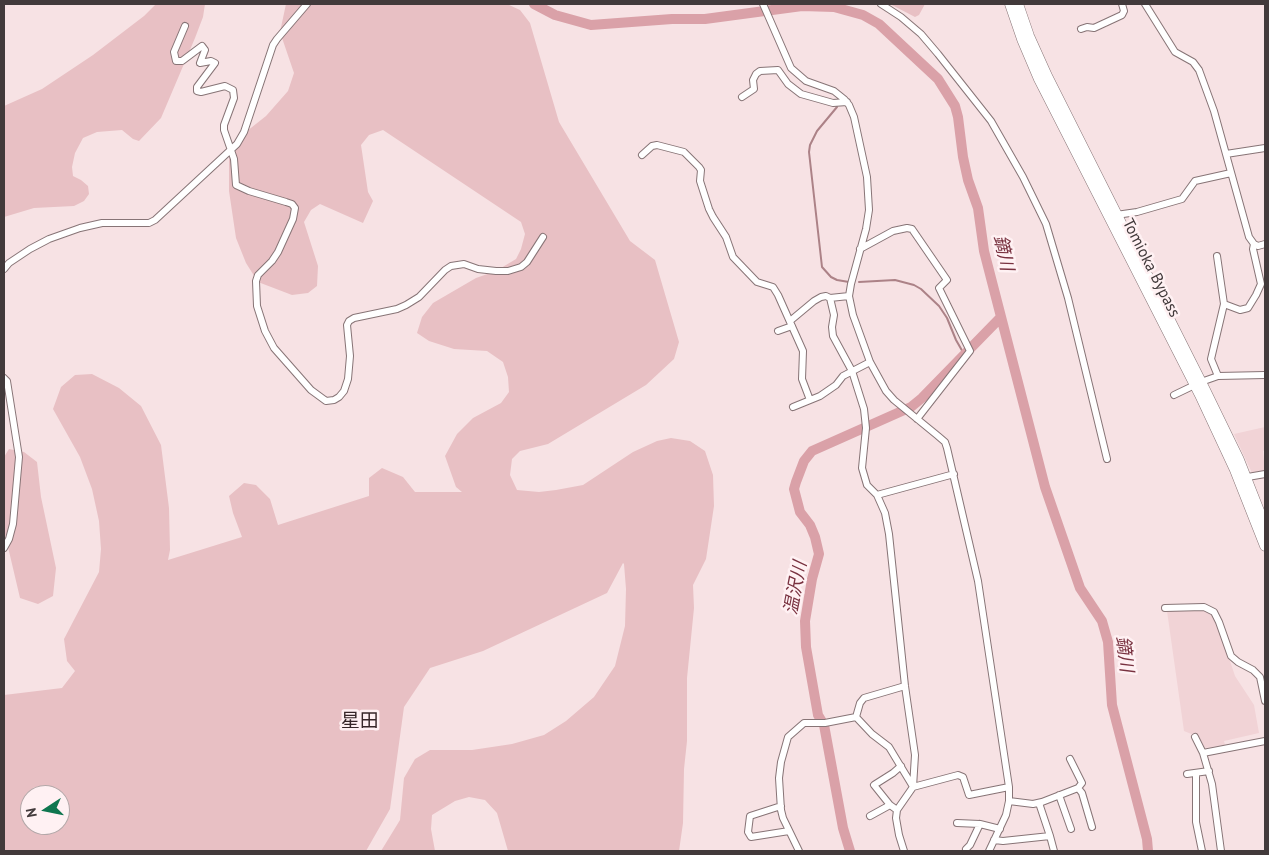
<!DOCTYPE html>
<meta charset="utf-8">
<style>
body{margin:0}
#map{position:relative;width:1269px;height:855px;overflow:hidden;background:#f7e2e4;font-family:"PT Sans",sans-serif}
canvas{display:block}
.frame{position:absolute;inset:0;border:5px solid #423a3b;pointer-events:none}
.north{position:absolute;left:20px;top:785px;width:50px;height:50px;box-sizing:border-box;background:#fff1f3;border:1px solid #b3a8a9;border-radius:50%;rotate:259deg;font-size:14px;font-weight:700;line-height:20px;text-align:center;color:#423a3b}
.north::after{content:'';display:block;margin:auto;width:18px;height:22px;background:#0f764f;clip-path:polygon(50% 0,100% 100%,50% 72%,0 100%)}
</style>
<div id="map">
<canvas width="1269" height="855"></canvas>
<div class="frame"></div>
<div class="north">N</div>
</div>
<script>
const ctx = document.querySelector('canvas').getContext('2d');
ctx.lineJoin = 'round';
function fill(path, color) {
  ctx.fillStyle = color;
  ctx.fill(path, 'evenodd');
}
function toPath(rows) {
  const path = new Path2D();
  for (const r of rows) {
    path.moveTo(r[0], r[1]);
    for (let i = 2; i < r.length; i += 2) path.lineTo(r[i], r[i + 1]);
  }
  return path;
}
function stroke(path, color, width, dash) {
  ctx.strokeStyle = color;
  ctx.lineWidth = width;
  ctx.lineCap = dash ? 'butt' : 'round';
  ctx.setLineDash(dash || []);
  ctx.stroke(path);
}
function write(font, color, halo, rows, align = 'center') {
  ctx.font = font + ' "PT Sans","Noto Sans JP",sans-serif';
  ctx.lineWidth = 5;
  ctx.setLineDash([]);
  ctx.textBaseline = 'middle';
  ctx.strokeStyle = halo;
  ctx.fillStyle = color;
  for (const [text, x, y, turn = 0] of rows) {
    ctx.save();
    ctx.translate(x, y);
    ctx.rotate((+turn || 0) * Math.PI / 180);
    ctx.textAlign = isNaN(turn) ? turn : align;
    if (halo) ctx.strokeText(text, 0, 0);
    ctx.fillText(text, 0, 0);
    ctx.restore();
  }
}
const built = toPath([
 [1265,427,1265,450,1263,451,1265,471,1252,473,1234,434],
 [1201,609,1212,614,1218,625,1235,676,1254,705,1259,733,1224,741,1225,745,1205,748,1199,737,1184,731,1167,611]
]);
const green = toPath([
 [156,4,205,4,203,17,195,38,161,118,139,141,133,139,122,130,97,132,83,138,75,153,72,167,73,176,81,180,88,186,89,194,84,201,74,206,34,208,4,217,4,106,42,89,93,55,144,16],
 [286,4,507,4,520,10,530,23,559,122,630,241,655,260,679,342,674,359,646,385,548,444,520,451,512,459,510,475,517,490,539,492,556,490,583,485,633,452,657,441,671,438,690,441,705,451,713,475,714,506,706,559,693,585,694,608,687,678,687,741,684,769,683,823,679,851,508,851,497,813,485,800,469,797,455,801,432,815,431,829,435,851,381,851,400,820,404,778,415,759,430,750,472,750,512,744,544,735,566,721,594,697,615,666,625,626,626,589,624,564,623,563,607,593,483,651,430,668,404,707,390,809,366,851,4,851,4,695,62,688,75,671,67,661,64,639,99,572,101,549,99,521,92,489,80,457,53,409,61,387,75,375,92,374,119,388,141,406,161,445,169,508,170,550,168,560,242,537,233,513,229,496,244,483,256,485,270,499,278,525,369,496,369,478,382,468,403,477,415,492,462,492,456,487,445,456,457,434,473,418,501,403,509,392,508,377,503,362,487,351,454,349,429,341,417,333,422,317,433,303,476,278,496,271,516,259,521,249,525,234,521,222,383,130,369,135,361,145,368,192,373,201,363,223,320,204,311,210,304,222,318,266,317,286,308,293,292,295,258,282,246,263,236,238,229,191,229,159,242,135,266,116,288,91,294,73,280,32],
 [30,795,60,795,60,825,30,825],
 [890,4,925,4,919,15,915,17],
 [9,449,24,452,37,462,41,497,56,568,53,596,38,604,20,598,4,530,4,457]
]);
const stream = toPath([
 [837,107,817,131,810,145,809,152,822,267,831,277,837,280,849,282],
 [859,282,895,280,914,285,921,289,939,306,947,318,956,340,964,354]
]);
const river = toPath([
 [534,4,555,15,591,25,672,19,705,19,802,6,834,7,863,15,879,24,938,79,955,106,958,117,963,157,968,180,978,208,984,251,1045,487,1080,588,1102,621,1108,642,1112,705,1147,839,1148,851],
 [850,851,843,828,824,725,818,715,806,647,805,621,812,579,819,554,815,537,810,525,800,512,794,489,796,482,804,461,812,451,911,407,922,398,1001,317]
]);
const minor = toPath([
 [763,4,791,68,806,81,834,91,844,99,849,105,854,117,867,177,869,210,866,229,851,284,849,296,853,315,870,362,886,391,894,400,938,436,945,442,947,448,978,581,1009,787,1009,801,1006,815,989,851],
 [881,4,901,17,921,34,938,54,991,121,1023,177,1046,224,1068,298,1107,459],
 [1145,4,1175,52,1193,62,1199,70,1214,111,1249,237,1254,244,1253,249,1261,284,1256,295,1248,308,1240,310,1224,304],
 [185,26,174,52,176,61,182,61,202,46,205,50,200,63,211,61,215,63,197,87,197,91,201,92,225,86,233,90,234,98,224,125,224,130,234,159,236,185,249,191,286,202,292,204,295,208,293,219,278,252,272,261,258,275,256,281,257,306,265,331,274,348,311,390,326,401,334,400,339,397,344,391,348,379,350,356,347,325,349,321,354,318,397,309,406,305,419,297,445,270,451,266,464,264,478,269,496,271,508,271,521,267,527,262,543,237],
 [1081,29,1087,27,1094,28,1122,15,1124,11,1122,4],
 [742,97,754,89,753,80,756,74,760,71,778,70,788,84,801,94,833,103,847,102],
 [1226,154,1265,148],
 [642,155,652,146,657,145,684,152,699,167,701,170,700,181,709,209,713,217,726,237,733,257,757,282,773,287,778,295,803,351,802,379,810,400],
 [1116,215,1137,212,1182,199,1195,181,1231,173],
 [1254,244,1258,246,1265,244],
 [860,249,893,231,907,228,912,229,947,280,939,288,970,351,917,419],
 [1217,256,1224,304,1211,359,1218,376],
 [4,269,9,263,30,249,49,239,80,228,102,223,149,223,155,220,237,144,244,132,273,45,277,39,307,4],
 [830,298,849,296],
 [790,321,814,301,821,297,826,296,830,298,834,315,832,327,833,336,852,371,864,409,866,428,862,468,867,485,877,495,885,513,889,534,905,686,915,755,913,787,897,810,896,818,899,835,904,851],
 [778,331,792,326],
 [4,378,7,381,19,457,13,524,9,539,4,548],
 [1174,395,1201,382,1218,376,1265,375],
 [793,407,820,396,836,385,843,376,870,362],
 [1242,478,1265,474],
 [877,495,954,474],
 [1165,608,1204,607,1214,612,1219,622,1231,656,1238,662,1253,670,1260,677,1265,701],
 [856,717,860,703,864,698,905,686],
 [1195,737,1203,753],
 [1196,773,1196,822,1202,851],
 [1187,774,1209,771],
 [913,787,958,775,963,777,969,795,1009,787],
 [1078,788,1082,793,1092,827],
 [1059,795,1071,829],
 [1009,801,1033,804,1042,802,1078,788,1082,783,1070,759],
 [1039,803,1050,836],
 [781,806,750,816,748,832,751,837,789,831],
 [897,810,890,805,874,785,893,773,901,766],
 [870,816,890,805],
 [957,823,980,824,1000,829],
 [994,840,1003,841,1050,836,1054,851],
 [966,849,970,845,980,824],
 [799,851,783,818,781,810,779,778,781,762,788,737,804,723,825,723,856,717,872,734,889,747,912,785],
 [1221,851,1212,784,1203,753,1265,741]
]);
const highway = toPath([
 [1010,4,1022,39,1039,79,1200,395,1235,470,1265,546],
 [1018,4,1029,36,1047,76,1205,390,1239,460,1265,526]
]);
const streetNames = [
 ["Tomioka Bypass",1151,268,63]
];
const waterNames = [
 ["鏑川",1003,253,78],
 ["温沢川",796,588,-79],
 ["鏑川",1124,654,83]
];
const quarterNames = [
 ["星田",360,722]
];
fill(built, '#f1d3d6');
fill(green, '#e8c0c4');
stroke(stream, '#ac8287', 2);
stroke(river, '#daa1a8', 10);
stroke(minor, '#877476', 8);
stroke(highway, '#877476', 11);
stroke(minor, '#fff', 6);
stroke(highway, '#fff', 10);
write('16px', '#423a3b', '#fff1f3', streetNames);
write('italic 18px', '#793240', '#fff1f3', waterNames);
write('19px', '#372729', '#fff1f3', quarterNames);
</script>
